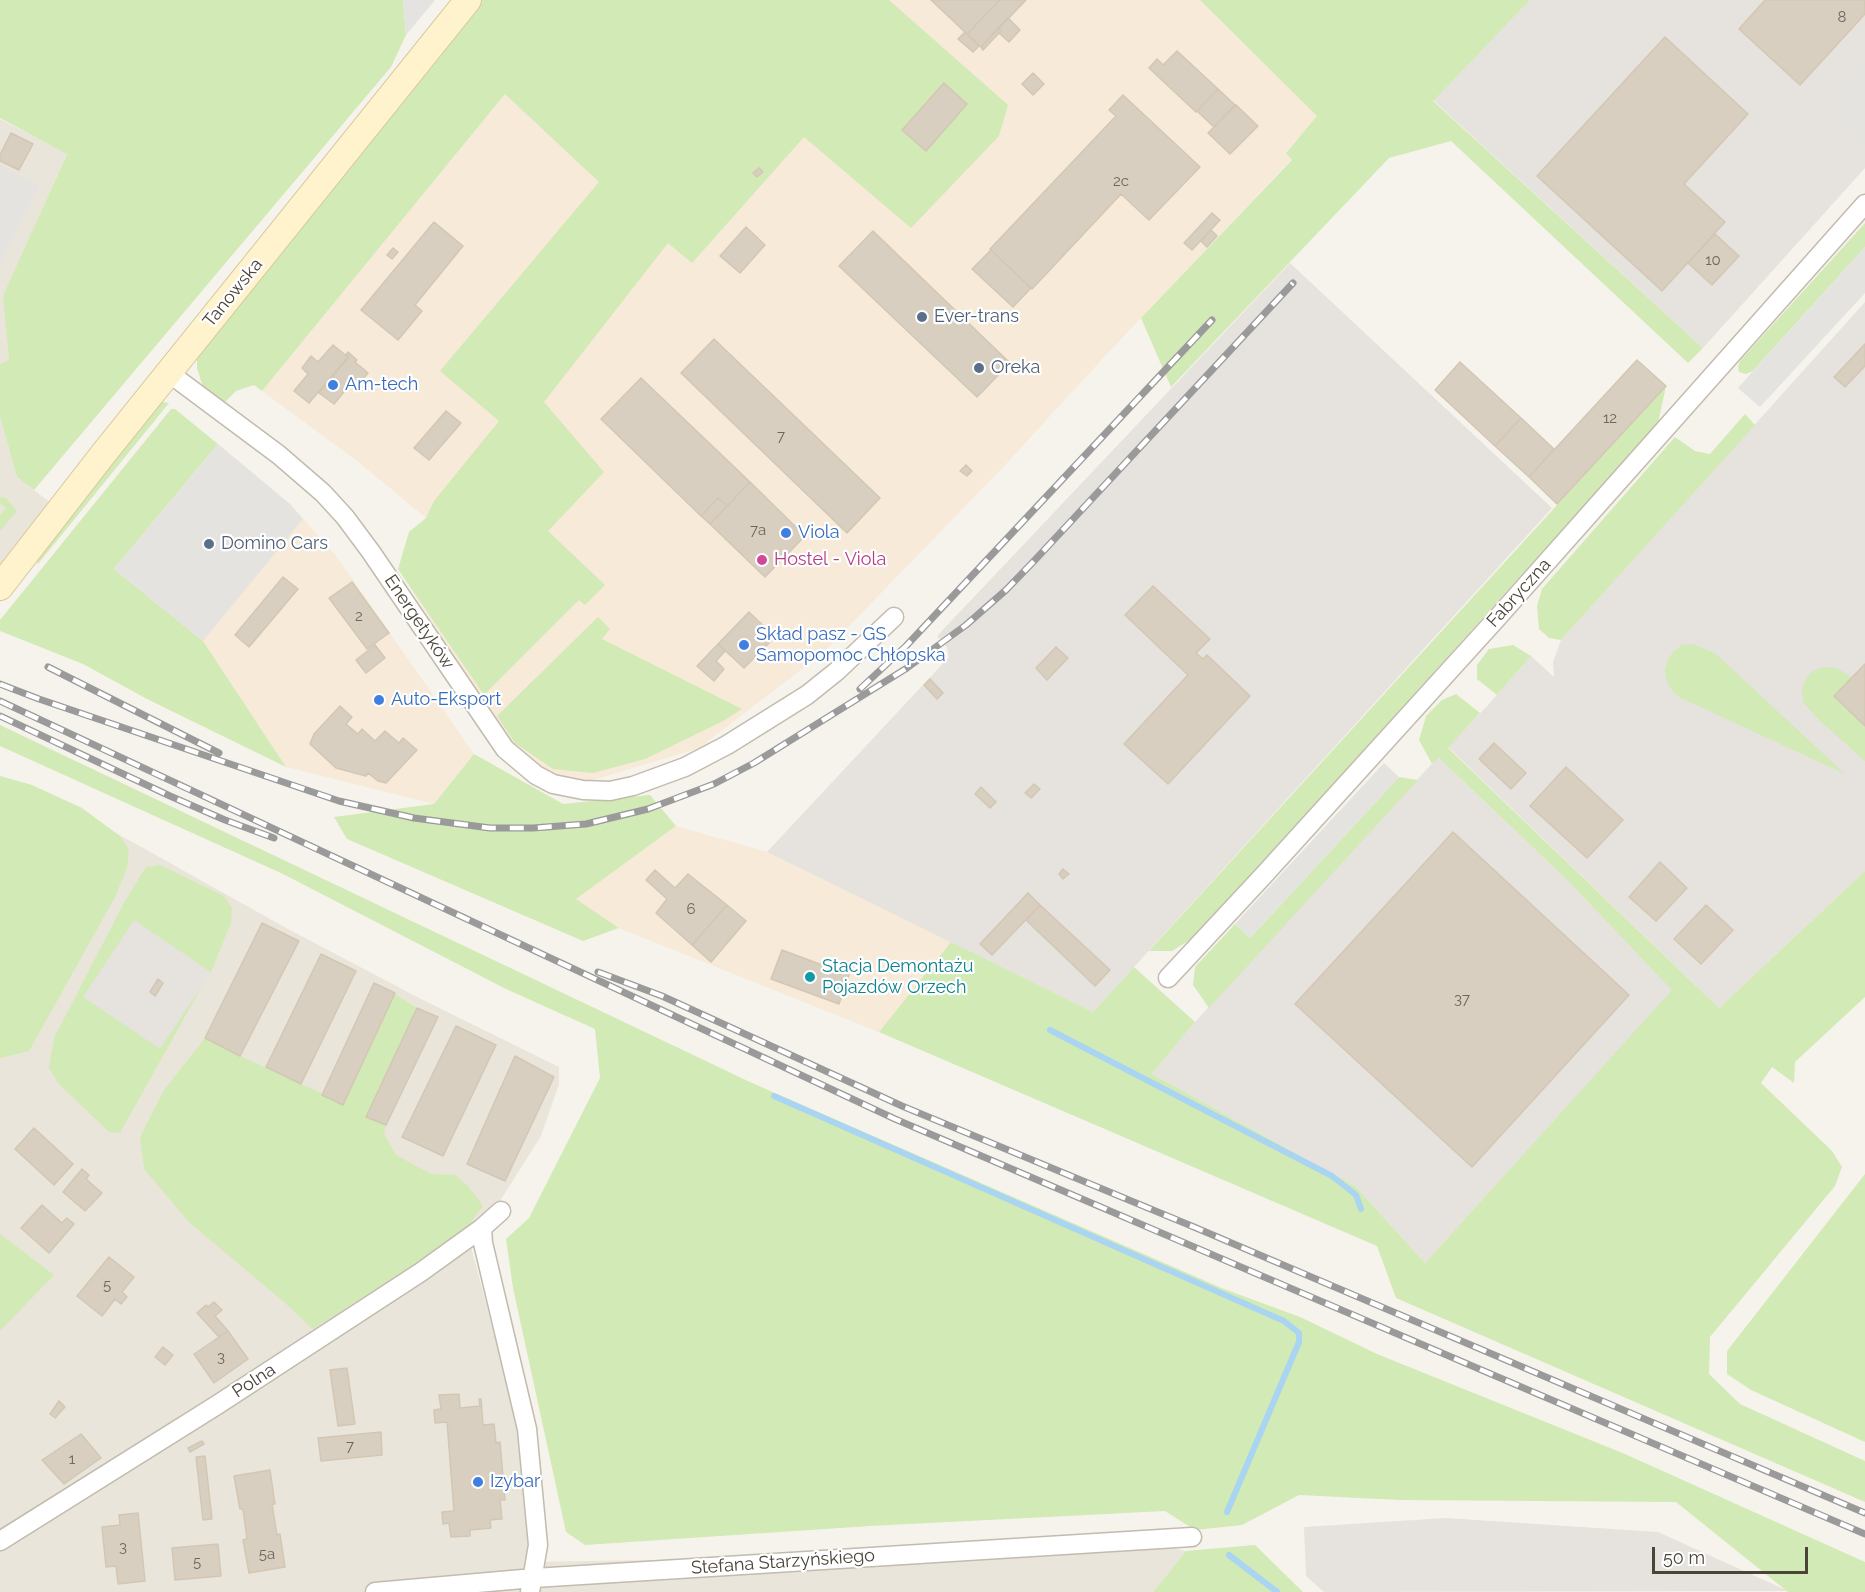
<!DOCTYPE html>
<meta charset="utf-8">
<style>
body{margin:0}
#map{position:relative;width:1865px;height:1592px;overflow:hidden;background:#f6f3ec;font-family:Raleway,sans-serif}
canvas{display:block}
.scale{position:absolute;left:1652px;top:1547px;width:156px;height:27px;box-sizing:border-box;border:3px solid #4b4439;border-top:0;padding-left:8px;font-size:18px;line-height:21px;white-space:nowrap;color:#4b4439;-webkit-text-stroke:4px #fff;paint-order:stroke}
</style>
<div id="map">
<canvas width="1865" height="1592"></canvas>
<div class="scale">50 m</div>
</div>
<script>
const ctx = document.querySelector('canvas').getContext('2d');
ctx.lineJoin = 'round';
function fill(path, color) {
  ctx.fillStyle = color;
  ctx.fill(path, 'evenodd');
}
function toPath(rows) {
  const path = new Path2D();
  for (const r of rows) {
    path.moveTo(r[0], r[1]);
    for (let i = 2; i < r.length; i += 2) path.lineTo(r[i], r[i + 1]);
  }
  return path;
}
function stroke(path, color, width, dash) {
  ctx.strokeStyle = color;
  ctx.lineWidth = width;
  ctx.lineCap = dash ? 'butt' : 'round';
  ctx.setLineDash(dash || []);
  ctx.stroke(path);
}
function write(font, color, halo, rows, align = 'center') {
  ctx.font = font + ' Raleway,sans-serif';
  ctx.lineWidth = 4.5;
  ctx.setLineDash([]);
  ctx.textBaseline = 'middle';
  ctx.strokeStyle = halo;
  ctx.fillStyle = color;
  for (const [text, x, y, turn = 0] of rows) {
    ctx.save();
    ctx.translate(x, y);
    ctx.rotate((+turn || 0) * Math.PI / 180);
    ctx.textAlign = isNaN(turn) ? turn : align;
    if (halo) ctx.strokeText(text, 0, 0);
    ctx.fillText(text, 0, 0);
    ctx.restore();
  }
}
const residential = toPath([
 [0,119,67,153,4,296,9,361,0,364],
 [0,417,17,477,56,507,0,581],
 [0,778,46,796,136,844,288,929,421,999,559,1067,559,1084,541,1136,471,1247,517,1419,530,1547,528,1562,1076,1553,1159,1545,1186,1551,1153,1592,0,1592]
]);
const commercial = toPath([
 [578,0,1200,0,1318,116,1286,152,1292,159,1105,356,1006,464,824,652,699,748,587,782,539,769,509,744,398,569,426,518,361,464,262,391,505,94],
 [218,444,291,505,337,557,474,754,434,804,286,767,203,641,114,569],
 [676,826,767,852,951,942,879,1032,619,928,576,899]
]);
const industrial = toPath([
 [1530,0,1865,0,1865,168,1703,348,1433,100],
 [1290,263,1552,508,1093,1012,767,852,949,657,947,647,937,636],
 [1865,302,1865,871,1719,1008,1448,747,1489,704,1531,656,1554,677,1553,662,1561,640],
 [1438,757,1568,881,1673,990,1425,1263,1355,1186,1152,1074,1195,1022],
 [134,920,211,972,160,1049,82,998],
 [1446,1518,1658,1532,1788,1591,1324,1592,1306,1576,1304,1527]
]);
const green = toPath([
 [0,0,403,0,406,35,391,67,34,490,17,477,0,417,0,364,9,360,3,296,67,154,0,118],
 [481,0,889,0,1008,105,999,136,911,228,804,137,692,263,668,243,544,402,604,472,548,531,605,585,585,605,579,600,484,695,398,569,409,532,426,518,434,501,499,421,440,371,599,182,505,94,262,391,254,385,236,391,224,403,203,387,197,368,197,358,198,352],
 [1200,0,1530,0,1433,101,1703,348,1688,363,1451,141,1389,158,1171,387,1141,318,1292,160,1286,153,1317,116],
 [1865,223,1865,247,1753,371,1746,374,1739,372,1738,367,1740,361],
 [1666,386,1658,423,1210,921,1193,938,1172,951,1149,951],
 [162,402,169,403,38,564,36,557,155,407],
 [171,409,175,409,218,444,114,569,203,641,286,767,147,699,83,664,0,631,0,620],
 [1745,414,1755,425,1561,640,1549,638,1539,629,1537,606,1542,589,1675,437,1695,451,1710,454],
 [0,497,6,498,17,511,0,531,0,515,6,508,0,503],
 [598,617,610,629,602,639,742,709,723,721,645,759,593,773,553,769,515,743,497,716],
 [1693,644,1716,654,1845,774,1679,697,1671,689,1666,679,1665,670,1668,659,1674,651,1682,645],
 [1513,645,1531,656,1497,695,1477,679,1477,665,1489,649],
 [1829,667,1837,668,1852,678,1834,696,1865,726,1865,761,1818,719,1803,702,1802,688,1806,679,1812,672,1820,668],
 [1456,694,1480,713,1448,748,1719,1008,1865,871,1865,997,1795,1062,1794,1083,1772,1067,1761,1083,1832,1151,1842,1167,1835,1186,1710,1337,1709,1374,1740,1404,1865,1461,1865,1502,1396,1298,1377,1246,879,1032,951,942,1093,1012,1134,967,1195,1022,1152,1074,1355,1186,1425,1263,1672,990,1568,881,1439,758,1432,764,1419,740,1426,716,1442,700],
 [0,725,752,1083,1224,1289,1300,1317,1377,1354,1625,1454,1865,1562,1865,1592,1788,1592,1676,1502,1400,1500,1299,1495,1242,1525,1195,1530,1165,1511,870,1526,585,1545,566,1532,513,1288,506,1239,529,1218,600,1078,595,1029,506,989,283,874,0,746],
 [474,754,563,804,650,795,676,826,576,899,619,928,583,941,347,839,334,817,434,804],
 [0,776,32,785,82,808,120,836,129,850,127,868,115,897,29,1051,0,1058],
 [1399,777,1418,780,1209,1008,1193,985,1195,967,1235,924,1250,938],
 [160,865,224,896,232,908,231,923,211,972,134,920,83,997,160,1049,202,986,120,1133,109,1132,58,1083,49,1068,54,1038,125,901,146,867],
 [395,994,417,1008,367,1117,386,1125,384,1134,396,1155,431,1174,455,1175,468,1186,483,1206,464,1232,313,1329,285,1303,189,1222,144,1169,140,1137,164,1090,205,1038,240,1056,343,1103],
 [1865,1174,1865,1442,1751,1390,1727,1374,1727,1351],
 [0,1234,54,1275,0,1331],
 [1255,1545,1303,1592,1153,1592,1186,1551]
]);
const parking = toPath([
 [403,0,435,0,406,35],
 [1865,66,1865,137,1863,139,1828,107],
 [0,166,39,185,0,265],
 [1865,247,1865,293,1760,407,1738,388],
 [218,444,291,505,303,519,203,641,114,569],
 [1384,763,1399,777,1250,938,1235,924]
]);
const stream = toPath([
 [1050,1030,1332,1176,1356,1195,1361,1209],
 [774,1096,1284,1321,1299,1333,1299,1342,1227,1512],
 [1229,1555,1277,1592]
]);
const building = toPath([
 [931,0,1000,0,967,34,931,0],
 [1000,0,1026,0,981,47,967,34,1000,0],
 [1765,0,1865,0,1865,14,1800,85,1739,29,1765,0],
 [1008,18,1020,30,1009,42,999,33,1001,31,998,28,1008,18],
 [998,28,1001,31,983,50,981,47,998,28],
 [965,32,979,46,973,52,958,39,965,32],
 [1665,37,1748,114,1684,184,1725,222,1662,291,1537,176,1665,37],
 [1177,51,1218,89,1196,112,1149,68,1157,59,1163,65,1177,51],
 [1033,73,1044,84,1033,95,1022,84,1033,73],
 [944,83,967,104,926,151,902,130,944,83],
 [1218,89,1235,105,1214,127,1197,111,1218,89],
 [1123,95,1200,167,1149,220,1121,194,1032,289,990,249,1116,116,1109,110,1123,95],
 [1236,105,1258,126,1230,154,1208,133,1236,105],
 [11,133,33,144,19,170,0,161,0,155,11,133],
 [759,168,763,172,757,177,753,173,759,168],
 [1212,213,1220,220,1192,250,1184,243,1212,213],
 [434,222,463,246,415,305,422,311,398,340,361,310,434,222],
 [746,227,765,245,740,273,720,256,746,227],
 [1211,230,1217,236,1207,247,1201,241,1211,230],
 [873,231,1010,363,977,397,839,266,873,231],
 [1715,234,1739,256,1712,285,1688,263,1715,234],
 [393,248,398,252,392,259,387,255,393,248],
 [991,250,1031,288,1013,307,972,269,991,250],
 [714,339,880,498,847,533,681,373,714,339],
 [1865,344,1865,366,1845,387,1834,377,1865,344],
 [333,345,348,357,309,403,294,391,308,374,302,368,311,356,318,362,333,345],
 [348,352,357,360,355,362,368,373,358,385,353,381,334,404,319,393,349,357,346,355,348,352],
 [1637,360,1666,386,1557,504,1529,477,1637,360],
 [1460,362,1521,418,1495,446,1435,390,1460,362],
 [641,378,750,482,727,506,718,498,701,516,601,419,641,378],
 [446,411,461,423,429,460,414,448,446,411],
 [1521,418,1554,449,1529,477,1495,446,1521,418],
 [966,465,972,471,967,476,960,471,966,465],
 [750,482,805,536,765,577,710,524,750,482],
 [718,498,727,506,710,524,701,516,718,498],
 [283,577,298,589,249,647,235,635,283,577],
 [352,582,389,633,367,649,329,598,352,582],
 [1153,586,1210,639,1196,653,1203,659,1207,655,1250,696,1168,784,1124,744,1188,675,1125,615,1153,586],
 [749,612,775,637,744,668,718,644,749,612],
 [718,644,725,651,716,661,724,669,714,681,697,666,718,644],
 [375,645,385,658,366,673,356,660,375,645],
 [1056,647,1068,658,1047,680,1036,668,1056,647],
 [1865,664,1865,726,1834,696,1865,664],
 [930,679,943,693,937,699,924,685,930,679],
 [340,706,352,717,346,724,358,734,362,729,375,741,385,731,399,743,403,738,417,750,386,783,378,781,368,773,366,776,336,768,310,744,314,734,340,706],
 [1494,743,1526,773,1511,789,1479,759,1494,743],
 [1566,767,1623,820,1587,858,1530,806,1566,767],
 [1034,784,1040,789,1031,798,1025,793,1034,784],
 [981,787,996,802,990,808,975,794,981,787],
 [1453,832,1629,995,1472,1167,1295,1004,1453,832],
 [1660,862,1687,888,1656,921,1629,897,1660,862],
 [1063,869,1069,874,1063,879,1059,874,1063,869],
 [655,870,675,888,688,874,727,905,692,945,656,913,667,899,646,880,655,870],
 [1028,893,1040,905,992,955,980,944,1028,893],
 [727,905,746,921,711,962,692,945,727,905],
 [1040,905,1110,970,1095,986,1026,920,1040,905],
 [1706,905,1733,930,1701,964,1674,939,1706,905],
 [262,923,299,941,240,1056,205,1038,262,923],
 [782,950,849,975,839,1004,771,979,782,950],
 [321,954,356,971,301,1084,266,1067,321,954],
 [158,979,163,983,155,996,150,992,158,979],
 [374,983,395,993,343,1105,322,1095,374,983],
 [417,1008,438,1017,386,1125,366,1117,417,1008],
 [456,1026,496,1045,443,1156,402,1137,456,1026],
 [515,1056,554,1077,505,1181,467,1164,515,1056],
 [34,1128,73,1164,54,1185,15,1149,34,1128],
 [82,1169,89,1175,86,1179,102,1193,85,1211,63,1192,82,1169],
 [42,1205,62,1223,67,1218,74,1224,49,1253,21,1228,42,1205],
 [109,1257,134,1277,122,1292,127,1297,121,1304,115,1299,102,1316,77,1296,109,1257],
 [214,1302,222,1310,215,1316,228,1331,219,1337,197,1313,206,1305,208,1307,214,1302],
 [228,1331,248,1359,214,1383,194,1354,228,1331],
 [163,1347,173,1355,165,1365,155,1357,163,1347],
 [347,1368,355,1424,338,1426,330,1370,347,1368],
 [459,1394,460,1408,480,1406,479,1399,481,1399,483,1425,494,1424,496,1443,500,1442,505,1500,500,1500,502,1519,490,1520,491,1528,470,1530,470,1536,451,1537,449,1523,443,1524,442,1512,454,1511,447,1422,435,1423,434,1410,441,1409,439,1395,459,1394],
 [59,1401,65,1407,55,1418,50,1414,59,1401],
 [381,1432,382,1455,321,1461,318,1438,381,1432],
 [81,1434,101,1458,64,1484,42,1460,81,1434],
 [202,1441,204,1444,190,1452,188,1448,202,1441],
 [205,1456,212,1519,203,1520,196,1457,205,1456],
 [270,1470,275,1504,272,1504,277,1535,280,1534,285,1567,249,1573,243,1540,247,1539,243,1509,240,1509,234,1476,270,1470],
 [138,1513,145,1581,118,1584,116,1566,106,1567,102,1527,120,1525,119,1515,138,1513],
 [218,1544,221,1576,175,1580,172,1548,218,1544]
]);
const street = toPath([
 [169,373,279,455,323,493,345,517,371,552,505,749,536,775,553,784,583,790,610,791,633,786,685,767,727,745,807,695,837,671,894,617],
 [1168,978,1263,876,1498,617,1865,204],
 [482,1228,483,1243,527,1429,538,1545,530,1592],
 [0,1541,217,1405,421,1272,482,1228,501,1211],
 [375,1592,534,1578,1192,1537]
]);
const secondary = toPath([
 [0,587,104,453,468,0]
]);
const rail = toPath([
 [48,667,219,753],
 [0,684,39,699,339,801,414,818,490,828,533,828,586,824,648,809,714,784,754,763,907,668,966,625,1006,590,1034,561,1293,283],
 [860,689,906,646,1212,320],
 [0,701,895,1119,1865,1534],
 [0,716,170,796,225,820,274,838],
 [598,972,662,996,902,1106,1194,1227,1865,1513]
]);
const markers = [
 [922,317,6,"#5c6f8a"],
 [979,368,6,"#5c6f8a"],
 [333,385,6,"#3f7fe0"],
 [786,533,6,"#3f7fe0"],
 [209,544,6,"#5c6f8a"],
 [762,560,6,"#d1479c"],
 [744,645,6,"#3f7fe0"],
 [379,700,6,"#3f7fe0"],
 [810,977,6,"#0f9aa8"],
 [478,1482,6,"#3f7fe0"]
];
const numberNames = [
 ["8",1842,17],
 ["2c",1121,181],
 ["10",1713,260],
 ["12",1610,418],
 ["7",781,436],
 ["7a",758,530],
 ["2",359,616],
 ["6",691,909],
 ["37",1462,999],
 ["5",107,1285],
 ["3",221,1357],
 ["7",350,1446],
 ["1",72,1459],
 ["3",123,1547],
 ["5a",267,1554],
 ["5",197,1562]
];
const streetNames = [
 ["Tanowska",233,293,-51],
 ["Fabryczna",1519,593,-48],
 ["Energetyków",419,622,56],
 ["Polna",254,1381,-33],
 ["Stefana Starzyńskiego",783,1562,-4]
];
const serviceNames = [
 ["Ever-trans",934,317],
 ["Oreka",991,368],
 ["Domino Cars",221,544]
];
const shopNames = [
 ["Am-tech",345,385],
 ["Viola",798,533],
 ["Skład pasz - GS",756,635],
 ["Samopomoc Chłopska",756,656],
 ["Auto-Eksport",391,700],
 ["Izybar",490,1482]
];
const hotelNames = [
 ["Hostel - Viola",774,560]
];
const cultureNames = [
 ["Stacja Demontażu",822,967],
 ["Pojazdów Orzech",822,988]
];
fill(residential, '#eae5da');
fill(commercial, '#f7ead8');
fill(industrial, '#e6e2dd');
fill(green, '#d2eab5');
fill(parking, '#e5e3e0');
stroke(stream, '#a9d4f2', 6);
fill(building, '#d8cfc1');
stroke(building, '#d3c7b4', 1.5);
stroke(street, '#c2bbae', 21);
stroke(secondary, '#d6c79b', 28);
stroke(street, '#fff', 18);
stroke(secondary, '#fff3cd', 26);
stroke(rail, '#9a9a9a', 7);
stroke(rail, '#fff', 4.5, [14]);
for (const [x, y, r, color] of markers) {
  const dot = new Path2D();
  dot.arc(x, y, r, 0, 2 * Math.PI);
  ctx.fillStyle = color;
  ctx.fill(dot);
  stroke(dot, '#fff', 2);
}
write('15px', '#6e675b', null, numberNames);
write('18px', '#4b4439', '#fff', streetNames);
write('18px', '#4e5e75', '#fff', serviceNames, 'left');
write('18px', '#366cbe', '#fff', shopNames, 'left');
write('18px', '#b23c85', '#fff', hotelNames, 'left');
write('18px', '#0d838f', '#fff', cultureNames, 'left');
</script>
